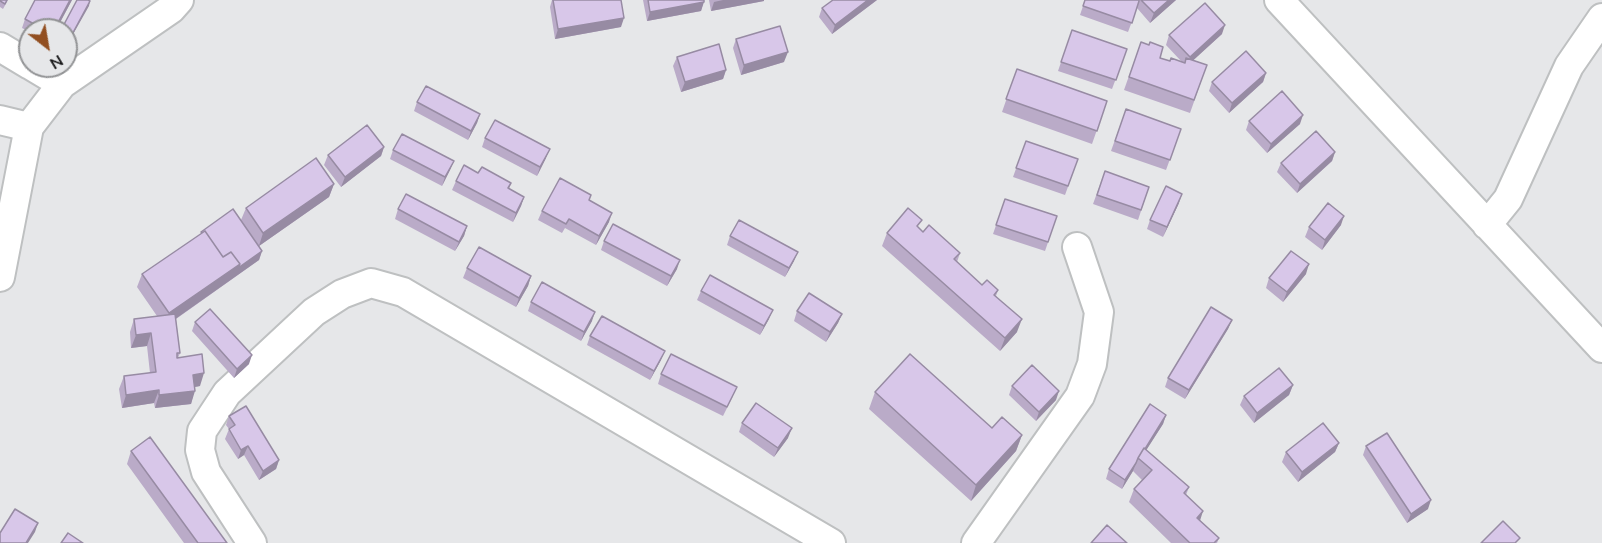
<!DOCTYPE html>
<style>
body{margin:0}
#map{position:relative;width:1602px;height:543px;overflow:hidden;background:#e6e7e9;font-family:"Nunito Sans",sans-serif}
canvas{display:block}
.north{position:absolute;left:18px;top:18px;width:60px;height:60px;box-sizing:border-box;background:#e6e7e9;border:2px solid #929395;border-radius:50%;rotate:149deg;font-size:16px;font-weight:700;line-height:24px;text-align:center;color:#151516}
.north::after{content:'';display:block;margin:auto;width:21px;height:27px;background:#924f21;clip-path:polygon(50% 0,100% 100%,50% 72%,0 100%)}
</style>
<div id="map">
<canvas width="1602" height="543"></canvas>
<div class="north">N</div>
</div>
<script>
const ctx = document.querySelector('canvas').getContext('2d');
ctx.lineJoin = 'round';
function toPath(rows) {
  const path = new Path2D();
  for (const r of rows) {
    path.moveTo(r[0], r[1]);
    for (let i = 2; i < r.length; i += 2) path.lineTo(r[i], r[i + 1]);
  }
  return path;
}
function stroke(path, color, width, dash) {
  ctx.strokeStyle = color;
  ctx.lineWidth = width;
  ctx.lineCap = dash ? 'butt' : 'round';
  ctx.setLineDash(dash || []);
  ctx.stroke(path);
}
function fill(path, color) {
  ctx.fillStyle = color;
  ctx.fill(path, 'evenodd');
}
const minor = toPath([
 [1279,0,1602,348],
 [0,47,30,65],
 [32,66,62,84],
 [0,120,29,127,62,84,171,9,179,0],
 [1487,225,1508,199,1569,66,1602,18],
 [0,277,29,127],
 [252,543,206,472,200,450,202,431,227,393,314,312,342,294,371,283,403,292,831,543],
 [976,543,1080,396,1092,364,1099,312,1077,247]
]);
const wall = toPath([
 [0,0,8,0,3,9,0,7],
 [35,0,72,0,56,30,30,30,30,32,22,28,25,19],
 [552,0,621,0,621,27,555,39,550,7],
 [643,0,704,0,701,11,647,21],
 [709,0,764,0,764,1,711,11],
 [877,0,832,34,819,17,822,8],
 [1085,0,1176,0,1150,23,1137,8,1128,32,1080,15],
 [1072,30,1127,49,1112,89,1058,71],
 [1222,34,1193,60,1207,65,1190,113,1124,90,1141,42,1160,58,1170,61,1181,61,1166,45,1169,35],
 [736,39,784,62,741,75,733,48],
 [677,57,726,70,723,79,681,92,673,66],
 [1017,69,1107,101,1092,144,1002,112],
 [1266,73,1263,82,1229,113,1209,91,1212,82],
 [417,102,480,114,477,123,468,140,414,111],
 [1126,109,1181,129,1166,170,1111,151],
 [1249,121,1300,124,1267,153,1246,130],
 [485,138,546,158,537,176,482,147],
 [1026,141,1078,159,1065,195,1013,177],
 [384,147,381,156,341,187,324,165,328,155],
 [393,150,454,161,450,170,442,186,390,159],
 [1335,152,1332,161,1297,193,1277,172,1281,163],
 [1105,171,1149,187,1138,220,1093,204],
 [478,173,511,183,509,189,524,197,521,206,513,222,452,190,456,181],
 [334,184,329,197,259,246,262,251,259,260,176,319,180,353,178,358,200,386,195,387,191,404,155,408,154,403,122,408,119,389,124,376,150,373,147,346,131,348,130,332,134,319,157,316,137,287,142,274,201,234,201,232,241,220,246,208],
 [1005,199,1057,216,1045,251,993,234],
 [589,201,609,222,596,245,565,228,562,233,538,220,542,211],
 [1179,203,1163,237,1147,229,1150,220],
 [398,209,467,226,464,236,455,251,395,219],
 [1341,225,1322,250,1305,237,1309,227],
 [919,228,923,232,960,253,957,262,982,285,998,290,996,296,1017,332,1000,351,882,246,887,233],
 [730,236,794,261,785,277,727,245],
 [604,241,677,269,667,286,601,250],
 [467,268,531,276,528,286,516,307,463,278],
 [1306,274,1283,302,1266,288,1269,278],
 [701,291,769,319,760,335,697,300],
 [531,302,592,321,581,341,528,311],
 [797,311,842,314,838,323,826,342,794,321],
 [1232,320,1228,329,1185,399,1165,387,1168,378],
 [195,322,249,364,234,378,192,331],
 [590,336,661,360,650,380,587,345],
 [661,374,733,396,723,416,658,384],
 [1293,385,1289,395,1254,423,1240,405,1244,396],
 [1012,386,1056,400,1036,421,1009,395],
 [875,392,992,428,1022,435,1016,451,971,501,869,409],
 [1166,415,1163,424,1146,450,1189,487,1186,495,1200,520,1219,538,1217,543,1171,543,1129,502,1134,489,1142,480,1133,471,1122,489,1106,479,1109,469],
 [229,416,279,460,276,469,259,480,244,455,238,459,225,439,229,429,226,425],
 [742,423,788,438,774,457,739,432],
 [1339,443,1335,452,1298,482,1282,462,1286,452],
 [1366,446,1428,509,1407,523,1363,455],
 [131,451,227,543,184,543,127,464]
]);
const shadedWall = toPath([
 [70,0,72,0,56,30,54,30],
 [723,0,764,0,764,1,711,11,714,2],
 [868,0,877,0,832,34,835,25],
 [1169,0,1176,0,1150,23,1154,13],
 [90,1,89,6,67,45,69,40],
 [704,2,701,11,647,21,650,12],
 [624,18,621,27,555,39,558,29],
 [1225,25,1222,34,1186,67,1190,57],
 [788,52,784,62,741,75,744,65],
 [726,70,723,79,681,92,685,82],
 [1266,73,1263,82,1229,113,1232,103],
 [480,114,477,123,468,140,471,131],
 [1303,115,1300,124,1267,153,1271,144],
 [384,147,381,156,341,187,345,177],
 [550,149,546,158,537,176,540,167],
 [1335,152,1332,161,1297,193,1300,184],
 [454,161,450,170,442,186,445,177],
 [334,184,329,197,259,246,263,233],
 [1182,194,1179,203,1163,237,1167,227],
 [524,197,521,206,513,222,516,213],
 [612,213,609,222,596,245,599,236],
 [1344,216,1341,225,1322,250,1325,240],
 [467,226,464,236,455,251,459,242],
 [262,251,259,260,164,327,169,313,240,264],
 [798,252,794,261,785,277,789,268],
 [680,260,677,269,667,286,671,276],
 [1309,264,1306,274,1283,302,1287,292],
 [531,276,528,286,516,307,519,298],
 [773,310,769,319,760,335,764,326],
 [595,312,592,321,581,341,584,332],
 [842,314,838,323,826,342,830,332],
 [1022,319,1017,332,1000,351,1005,338],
 [1232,320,1228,329,1185,399,1189,390],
 [151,333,147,346,131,348,136,335],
 [665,351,661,360,650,380,654,371],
 [252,355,249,364,234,378,237,369],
 [204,373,200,386,189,388,193,375],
 [1293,385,1289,395,1254,423,1257,413],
 [159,390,154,403,122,408,126,395],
 [195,391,191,404,155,408,159,395],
 [1059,391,1056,400,1036,421,1039,412],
 [1166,415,1163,424,1140,460,1138,459],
 [792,428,788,438,774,457,778,448],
 [1022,435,1016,451,971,501,976,485],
 [1339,443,1335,452,1298,482,1302,472],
 [248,446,244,455,238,459,241,450],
 [279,460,276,469,259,480,263,471],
 [1136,463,1133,471,1122,489,1125,480],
 [1431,500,1428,509,1407,523,1411,514],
 [1203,511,1199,524,1197,518],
 [38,523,35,532,28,543,26,543]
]);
const building = toPath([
 [0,0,7,0,5,4,0,1,0,0],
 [35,0,70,0,54,30,46,30,42,28,41,30,38,30,33,27,34,24,25,19,35,0],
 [77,0,88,0,90,1,69,40,66,38,66,30,61,30,77,0],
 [553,0,621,0,624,18,558,29,553,0],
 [648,0,704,0,704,2,650,12,648,0],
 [833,0,868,0,835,25,822,8,833,0],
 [1085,0,1139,0,1139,1,1132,23,1083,6,1085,0],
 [1141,0,1169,0,1154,13,1141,0],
 [1205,3,1225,25,1190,57,1169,35,1205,3],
 [780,26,788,52,744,65,736,39,780,26],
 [1072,30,1127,49,1116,80,1061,62,1072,30],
 [1141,42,1149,45,1150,42,1163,47,1160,58,1170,61,1171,58,1185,63,1186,58,1207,65,1194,100,1129,77,1141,42],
 [719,44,726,70,685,82,677,57,719,44],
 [1246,51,1266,73,1232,103,1212,82,1246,51],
 [1017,69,1107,101,1097,131,1006,99,1017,69],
 [426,86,480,114,471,131,417,102,426,86],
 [1282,91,1303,115,1271,144,1249,121,1282,91],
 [1126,109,1181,129,1170,160,1115,141,1126,109],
 [495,120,550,149,540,167,485,138,495,120],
 [367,125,384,147,345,177,328,155,367,125],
 [1316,131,1335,152,1300,184,1281,163,1316,131],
 [402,134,454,161,445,177,393,150,402,134],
 [1026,141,1078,159,1068,186,1016,168,1026,141],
 [316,158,334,184,263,233,246,208,316,158],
 [464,165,478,173,482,167,511,183,508,188,524,197,516,213,456,181,464,165],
 [1105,171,1149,187,1141,210,1097,195,1105,171],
 [560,178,591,195,589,200,612,213,599,236,569,219,566,224,542,211,560,178],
 [1166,186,1182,194,1167,227,1150,220,1166,186],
 [406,194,467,226,459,242,398,209,406,194],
 [1005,199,1057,216,1048,242,996,225,1005,199],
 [1328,203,1344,216,1325,240,1309,227,1328,203],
 [908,208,922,220,917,226,923,232,929,225,960,253,954,259,982,285,987,280,998,290,994,295,1022,319,1005,338,887,233,908,208],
 [233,209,262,251,238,268,240,264,231,252,223,257,205,231,202,233,201,232,233,209],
 [739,220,798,252,789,268,730,236,739,220],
 [613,224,680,260,671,276,604,241,613,224],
 [205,231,223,257,231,252,240,264,169,313,142,274,205,231],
 [479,247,531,276,519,298,467,268,479,247],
 [1291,251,1309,264,1287,292,1269,278,1291,251],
 [710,275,773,310,764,326,701,291,710,275],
 [542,282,595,312,584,332,531,302,542,282],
 [809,293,842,314,830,332,797,311,809,293],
 [1211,307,1232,320,1189,390,1168,378,1211,307],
 [210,309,252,355,237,369,195,322,210,309],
 [175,314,180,353,177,353,177,358,202,354,204,373,193,375,195,391,159,395,159,390,126,395,124,376,156,372,151,333,136,335,134,319,175,314],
 [602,316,665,351,654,371,590,336,602,316],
 [671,354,737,387,727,407,661,374,671,354],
 [910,354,992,428,1002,417,1022,435,976,485,875,392,910,354],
 [1032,365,1059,391,1039,412,1012,386,1032,365],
 [1279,368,1293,385,1257,413,1244,396,1279,368],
 [756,403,792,428,778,448,742,423,756,403],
 [1150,404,1166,415,1145,449,1144,448,1138,458,1136,463,1125,480,1109,469,1150,404],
 [246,406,279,460,263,471,248,446,241,450,229,429,235,425,229,416,246,406],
 [1323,423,1339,443,1302,472,1286,452,1323,423],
 [1387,433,1431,500,1411,514,1366,446,1387,433],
 [150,437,227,543,198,543,131,451,150,437],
 [1144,448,1189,487,1184,493,1203,511,1197,518,1219,538,1214,543,1190,543,1134,489,1152,470,1138,458,1144,448],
 [15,509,38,523,26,543,0,543,0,533,15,509],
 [1503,521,1520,538,1515,543,1481,543,1503,521],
 [1107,525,1127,543,1091,543,1107,525],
 [68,533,83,543,61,543,68,533]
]);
stroke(minor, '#bec0c1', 32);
stroke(minor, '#fff', 28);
fill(wall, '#baabc8');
fill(shadedWall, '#978ba3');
fill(building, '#d8c7e9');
stroke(building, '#978ba3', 1.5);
</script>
